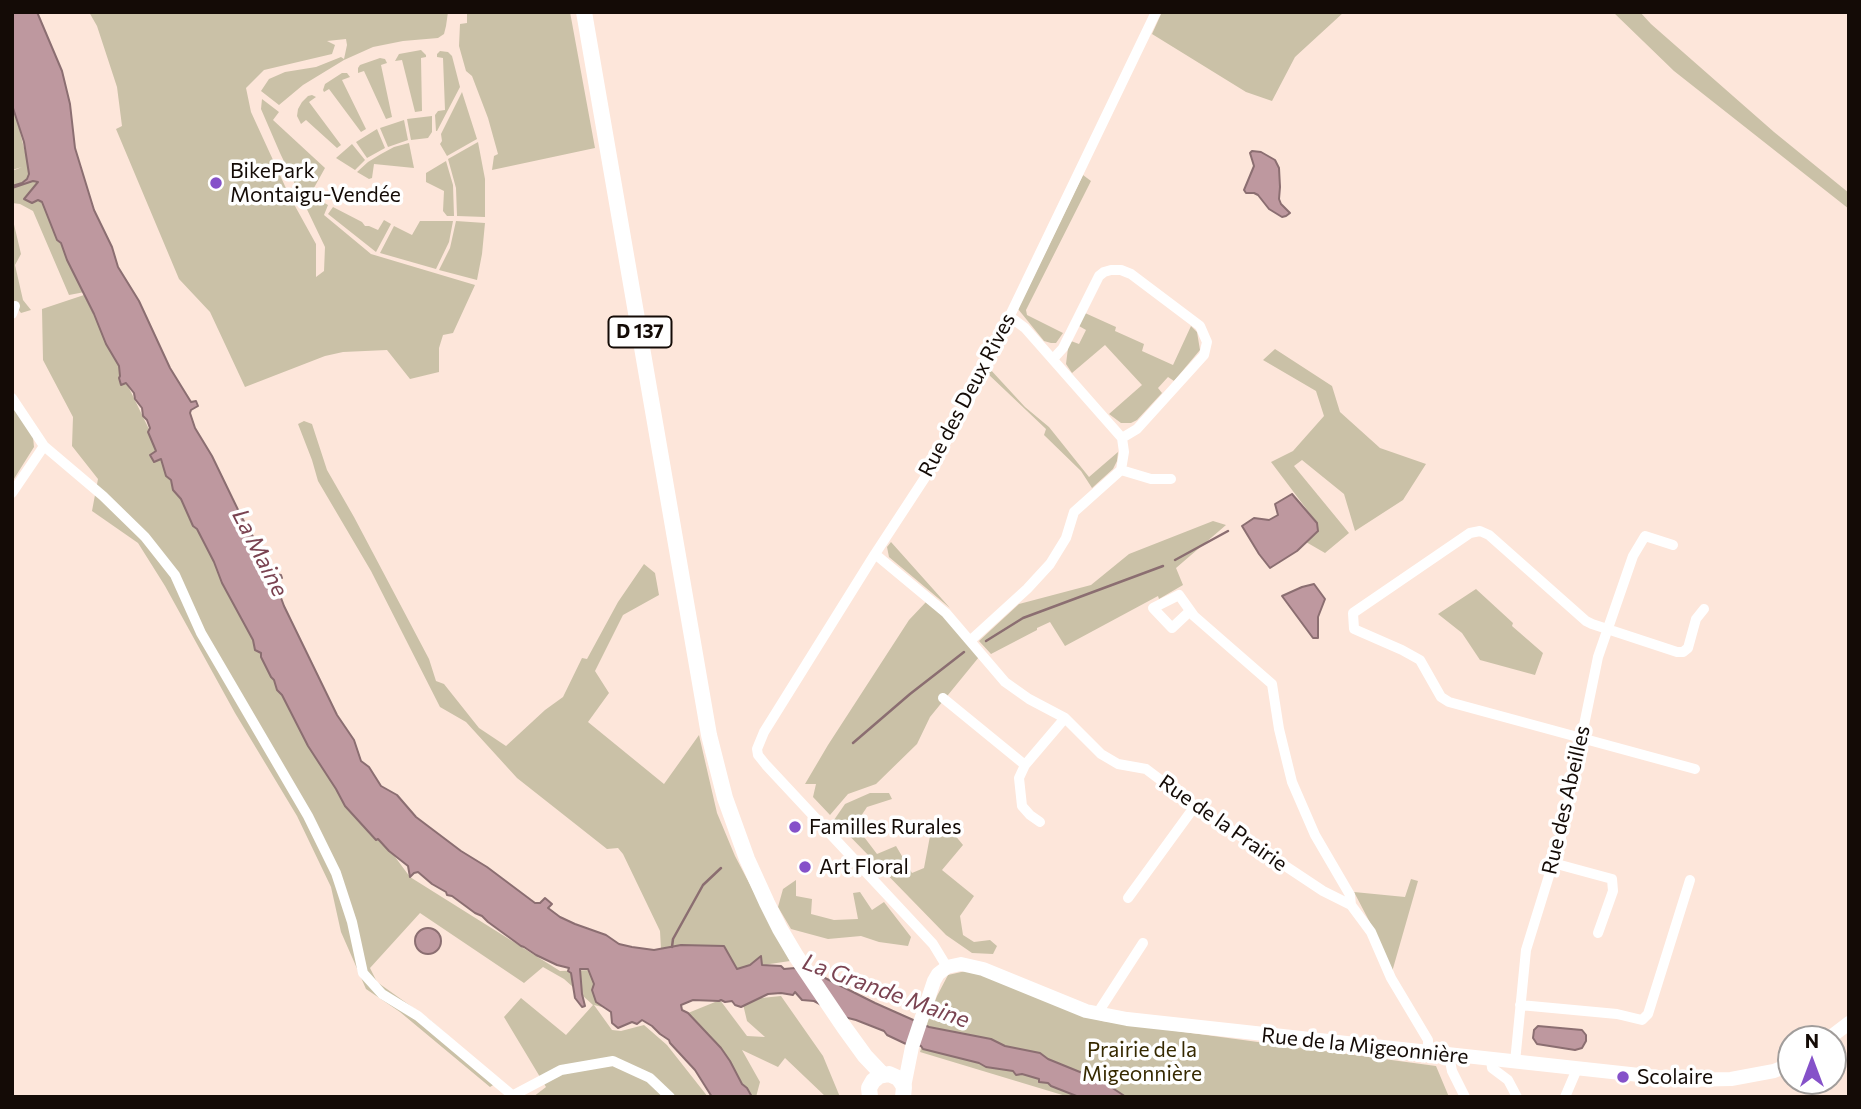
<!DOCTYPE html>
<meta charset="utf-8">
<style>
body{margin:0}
#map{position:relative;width:1861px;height:1109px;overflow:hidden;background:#fde6da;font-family:Commissioner,sans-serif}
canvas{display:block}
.frame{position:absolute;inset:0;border:14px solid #140b06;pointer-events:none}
.north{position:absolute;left:1777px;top:1025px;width:70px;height:70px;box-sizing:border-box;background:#fff;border:2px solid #a19d9b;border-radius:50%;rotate:0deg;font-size:19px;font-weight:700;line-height:28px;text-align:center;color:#140b06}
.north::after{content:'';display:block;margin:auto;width:24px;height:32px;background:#8551c9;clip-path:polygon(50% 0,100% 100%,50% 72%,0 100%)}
</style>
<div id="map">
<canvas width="1861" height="1109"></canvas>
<div class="frame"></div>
<div class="north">N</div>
</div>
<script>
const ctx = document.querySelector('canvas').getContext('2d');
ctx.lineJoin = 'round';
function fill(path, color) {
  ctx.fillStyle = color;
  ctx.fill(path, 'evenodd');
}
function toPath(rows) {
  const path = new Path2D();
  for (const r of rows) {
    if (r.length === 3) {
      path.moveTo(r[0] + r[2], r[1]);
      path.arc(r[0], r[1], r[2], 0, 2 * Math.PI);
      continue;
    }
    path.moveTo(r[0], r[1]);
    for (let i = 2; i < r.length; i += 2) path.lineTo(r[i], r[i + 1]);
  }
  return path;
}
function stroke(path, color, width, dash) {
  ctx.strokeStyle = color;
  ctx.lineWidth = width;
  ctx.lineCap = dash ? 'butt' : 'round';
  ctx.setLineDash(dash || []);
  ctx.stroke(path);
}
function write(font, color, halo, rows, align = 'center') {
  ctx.font = font + ' Commissioner,sans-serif';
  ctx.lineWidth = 7;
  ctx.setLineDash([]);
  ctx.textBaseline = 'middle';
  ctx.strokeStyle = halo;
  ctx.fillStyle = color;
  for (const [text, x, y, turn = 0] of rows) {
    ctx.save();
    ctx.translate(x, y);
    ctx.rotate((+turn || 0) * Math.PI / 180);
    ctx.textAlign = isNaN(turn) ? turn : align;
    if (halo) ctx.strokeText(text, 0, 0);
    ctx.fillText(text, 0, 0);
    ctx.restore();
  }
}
const green = toPath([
 [89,12,448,12,446,26,444,34,438,38,403,41,373,47,344,60,303,85,279,105,261,91,269,79,285,72,316,67,341,57,344,59,347,45,346,39,327,41,335,45,332,54,264,70,246,88,251,112,290,197,316,244,316,277,324,271,325,247,280,153,261,109,262,99,279,112,273,120,325,168,310,195,328,205,324,215,371,254,475,285,453,333,443,335,439,348,439,372,410,379,387,350,343,352,325,356,245,387,210,312,179,279,116,129,122,126,117,87,97,26],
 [467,12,570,12,595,148,492,170,494,156,498,154,488,118,472,76,466,71,459,46,460,24,467,23],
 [1162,12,1344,12,1295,57,1272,101,1246,92,1152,34],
 [1613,12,1640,12,1651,24,1774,132,1849,193,1849,209,1674,71],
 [421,50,426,55,426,57,421,58,422,111,415,112,402,60,395,61,399,54],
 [440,51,448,52,452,56,460,87,437,131,436,131,435,115,438,111,445,110,443,58,437,57,437,54],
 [380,58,385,59,387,63,381,65,392,117,386,119,364,71,358,73,358,68,360,65],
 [342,73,347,73,350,77,342,80,366,129,361,132,329,89,324,92,323,90,325,84],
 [462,92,477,139,447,156,440,144,442,141,441,134],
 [312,95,316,97,309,102,341,145,337,148,306,120,301,124,297,116,298,109,302,102,308,96],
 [12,100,28,164,38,160,90,291,69,295,33,211,20,204,12,203,12,171,22,167,12,170],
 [432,116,432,132,428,138,411,140,407,119],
 [404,120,408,140,388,147,380,128],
 [377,129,385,148,367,158,356,142],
 [478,142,485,179,485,217,457,216,456,188,448,159],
 [409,143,414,168,374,164,372,178,369,179,357,172,368,162,381,154,394,147],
 [352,144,365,160,355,170,336,158],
 [446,161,453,185,454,216,447,216,443,211,444,191,426,182,426,173],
 [1083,175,1091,181,1026,310,1027,315,1063,333,1056,343,1051,343,1044,341,1018,309],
 [333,207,362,222,365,226,369,226,378,230,384,220,391,224,376,252,328,214],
 [12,216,21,254,15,265,23,300,31,310,21,313,12,301],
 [420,221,453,221,449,242,436,269,380,253,394,226,412,235],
 [456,221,485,223,482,254,477,280,439,270,450,248],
 [84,295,206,547,343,787,410,877,560,971,595,970,619,1011,594,1005,612,1030,621,1031,644,1025,667,1045,708,1097,533,1097,546,1087,504,1017,521,998,566,1035,593,1005,564,979,543,967,524,983,420,913,370,968,377,982,429,1019,500,1081,490,1087,400,1012,366,989,341,932,331,887,297,816,235,713,165,586,138,543,92,511,98,479,72,446,73,417,43,360,42,309],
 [1085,313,1116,327,1115,331,1144,344,1142,351,1173,365,1191,326,1197,332,1200,350,1174,381,1168,377,1158,388,1162,393,1137,420,1131,423,1121,423,1109,414,1142,385,1105,345,1072,373,1066,364,1068,348,1071,341,1079,344,1086,330,1079,326],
 [1275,349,1332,386,1340,412,1380,448,1426,464,1403,500,1355,531,1344,494,1302,460,1294,466,1349,533,1325,553,1306,542,1318,532,1317,523,1271,462,1293,451,1324,416,1316,391,1263,360],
 [989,368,1025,407,1049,427,1089,477,1118,452,1117,461,1113,469,1092,488,1081,471,1044,435,1046,429,987,373],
 [12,405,33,437,34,447,12,482],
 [304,421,312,424,327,470,354,517,429,659,436,681,444,684,479,728,506,746,545,710,563,697,582,658,587,659,618,602,644,564,655,573,659,595,623,615,595,671,609,693,588,722,664,784,699,735,717,813,735,856,790,961,736,969,724,946,661,949,660,931,623,854,618,848,607,849,517,778,466,722,440,707,371,571,318,481,312,460,298,424],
 [1213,521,1226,525,1176,568,1183,585,1159,599,1158,596,1065,646,1050,622,1037,628,1037,630,991,654,979,641,1019,604,1091,585,1129,554],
 [891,542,950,608,889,557,887,547],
 [1476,589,1513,623,1512,626,1543,653,1535,675,1480,660,1462,633,1438,614],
 [926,602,944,616,979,657,930,717,917,744,876,784,848,794,830,815,813,797,816,784,805,784,828,745,909,620],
 [870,793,889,793,892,799,867,807,855,825,877,854,896,846,912,873,924,868,930,836,945,823,963,845,942,870,974,896,960,916,963,935,974,942,990,940,997,946,993,954,972,953,946,935,834,820,845,804],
 [1411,879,1418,881,1392,972,1377,936,1354,892,1405,897],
 [796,880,796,896,812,899,811,914,834,920,858,919,853,893,860,892,872,910,884,902,911,937,908,946,879,942,861,936,828,939,791,929,778,907,783,889],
 [970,970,1102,1021,1436,1066,1449,1097,1069,1097,920,1052,928,1026,926,1025,937,996,948,975],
 [781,996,823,1056,840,1097,826,1097,785,1058,778,1067,742,1050,760,1082,756,1097,749,1097,688,1013,720,1000,747,1036,765,1037,747,1021,742,1000]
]);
const water = toPath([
 [12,12,37,12,62,71,70,104,75,148,94,210,112,247,118,267,139,301,170,368,191,402,196,401,198,406,191,410,190,413,195,428,212,456,242,518,274,572,276,574,281,575,282,578,278,578,277,587,284,606,337,715,354,740,361,761,369,767,381,786,397,795,416,817,461,851,487,867,535,903,540,903,545,898,552,904,548,908,560,917,575,924,606,935,619,944,632,947,654,950,681,945,724,946,737,969,750,965,761,956,762,965,781,966,784,969,795,968,823,977,875,1003,929,1027,991,1039,1005,1046,1040,1053,1048,1059,1102,1081,1126,1097,1079,1097,1051,1086,1048,1083,1039,1082,1039,1079,1022,1074,1016,1075,1013,1071,986,1067,979,1063,923,1049,921,1046,907,1043,906,1044,887,1035,884,1031,856,1020,844,1017,814,1001,802,1000,795,992,793,995,781,993,768,994,741,1007,735,1005,732,1001,725,1002,721,1000,719,1001,693,1000,681,1005,682,1010,688,1013,721,1048,730,1061,742,1084,747,1088,752,1097,712,1097,695,1070,670,1043,669,1040,660,1034,652,1026,642,1020,637,1024,632,1022,618,1028,612,1023,611,1012,596,1002,592,990,594,984,588,969,580,969,582,994,585,1006,582,1007,575,998,571,973,568,971,569,968,557,965,536,955,524,947,521,946,488,922,482,916,475,913,452,896,447,895,446,892,432,884,418,872,414,873,410,877,408,866,389,851,378,839,376,840,345,806,336,789,308,746,282,695,277,690,274,680,271,677,261,657,261,653,255,650,253,640,222,583,214,562,197,529,193,526,181,499,173,490,171,480,166,476,161,459,154,462,150,455,156,451,148,432,150,428,147,420,143,416,142,408,135,399,134,393,126,383,121,385,119,378,120,376,119,366,106,344,94,314,67,260,61,243,57,240,42,202,38,200,32,203,24,199,38,182,33,181,12,188,12,186,22,183,27,179,29,174,24,142,12,105,12,12],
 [1252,151,1261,152,1275,160,1279,168,1280,187,1279,199,1281,204,1290,213,1286,216,1282,217,1269,209,1258,195,1254,193,1246,193,1244,190,1254,166,1250,153,1252,151],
 [1292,494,1317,523,1318,531,1297,551,1270,568,1259,554,1242,526,1254,518,1269,520,1278,515,1275,504,1292,494],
 [1314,584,1325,599,1318,617,1318,638,1313,638,1282,596,1302,587,1314,584],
 [428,941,13],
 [1538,1026,1582,1030,1586,1035,1586,1041,1582,1048,1575,1050,1537,1044,1533,1038,1534,1030,1538,1026]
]);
const stream = toPath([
 [1175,560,1228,531],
 [986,641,1023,618,1163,566],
 [853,743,910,694,964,652],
 [672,947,673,939,703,885,721,868]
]);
const street = toPath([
 [12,314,15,306],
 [1053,359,1063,348,1099,276,1104,272,1111,270,1121,270,1131,274,1200,326,1207,342,1204,355,1137,429,1122,438],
 [12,398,44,446,103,496,145,537,175,575,201,633,308,816,336,873,352,922,363,973,382,994,418,1016,512,1095],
 [1121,470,1151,479,1171,479],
 [12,493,44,446],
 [875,554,946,613,1005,682,1029,699,1065,718,1101,754,1118,764,1146,769,1195,806,1323,891,1351,905,1371,932,1391,978,1428,1040,1428,1053],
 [1190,611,1172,628,1153,608,1179,595,1194,616,1272,684,1279,729,1292,782,1315,835,1350,895,1351,905],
 [971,640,1027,589,1050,564,1066,538,1074,512,1121,470,1124,452,1122,438,1025,328,1009,316],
 [943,698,1025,765],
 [1695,769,1449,702,1441,697,1420,660,1402,650,1354,629,1353,613,1470,533,1480,531,1489,535,1586,621,1592,624,1677,652,1683,652,1688,648,1696,619,1704,609],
 [1040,822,1030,815,1022,806,1019,778,1025,765,1065,718],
 [1553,863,1612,879,1613,891,1598,933],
 [1128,898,1195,806],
 [947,967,933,944,766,765,758,755,757,749,764,732,875,554,930,470,964,411,1156,12],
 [1520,1005,1617,1014,1642,1020,1648,1014,1690,880],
 [1097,1014,1143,943],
 [1449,1056,1452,1071,1465,1097],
 [1491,1060,1492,1068,1508,1080,1517,1097],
 [1515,1062,1526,950,1561,837,1598,657,1633,556,1645,536,1673,545],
 [510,1097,561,1070,613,1061,650,1078,670,1097],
 [1565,1097,1577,1069]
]);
const secondary = toPath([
 [1828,1039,1849,1023],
 [904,1087,912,1047,934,981,938,974,947,967,961,964,983,969,1086,1011,1127,1019,1685,1080,1731,1079,1774,1071,1791,1064]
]);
const primary = toPath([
 [584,12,709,735,725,798,747,859,767,903,780,929,796,956,844,1027,865,1056,883,1075],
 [870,1097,869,1088,873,1081,879,1076,889,1074,898,1078,901,1082,904,1087,903,1097]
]);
const markers = [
 [216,183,7,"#8551c9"],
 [795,827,7,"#8551c9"],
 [805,867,7,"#8551c9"],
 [1623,1077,7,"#8551c9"]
];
const shields = [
 [640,332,63]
];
const shieldNames = [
 ["D 137",640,332]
];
const poiNames = [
 ["BikePark",230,171],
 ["Montaigu-Vendée",230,195],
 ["Familles Rurales",809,827],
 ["Art Floral",819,867],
 ["Scolaire",1637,1077]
];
const streetNames = [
 ["Rue des Deux Rives",967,395,-62],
 ["Rue des Abeilles",1566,800,-77],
 ["Rue de la Prairie",1223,823,35],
 ["Rue de la Migeonnière",1365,1046,6]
];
const parkNames = [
 ["Prairie de la",1142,1050],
 ["Migeonnière",1142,1074]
];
const waterNames = [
 ["La Maine",260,553,63],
 ["La Grande Maine",886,991,20]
];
fill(green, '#cac1a7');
fill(water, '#be989f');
stroke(water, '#8b6e71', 2);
stroke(stream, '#8b6e71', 2.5);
stroke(street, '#fff', 10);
stroke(secondary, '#fff', 14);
stroke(primary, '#fff', 16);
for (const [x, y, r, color] of markers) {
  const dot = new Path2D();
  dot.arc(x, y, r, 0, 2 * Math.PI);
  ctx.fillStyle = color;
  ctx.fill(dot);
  stroke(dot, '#fff', 2.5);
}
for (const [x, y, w] of shields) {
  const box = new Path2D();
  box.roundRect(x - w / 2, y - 15.5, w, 31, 5);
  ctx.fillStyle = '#fff';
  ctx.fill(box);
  stroke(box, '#140b06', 2);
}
write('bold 19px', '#140b06', null, shieldNames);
write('21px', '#140b06', '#fff', poiNames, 'left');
write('21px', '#140b06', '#fff', streetNames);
write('21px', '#362900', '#fff', parkNames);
write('italic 23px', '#7a4351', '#fff', waterNames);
</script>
